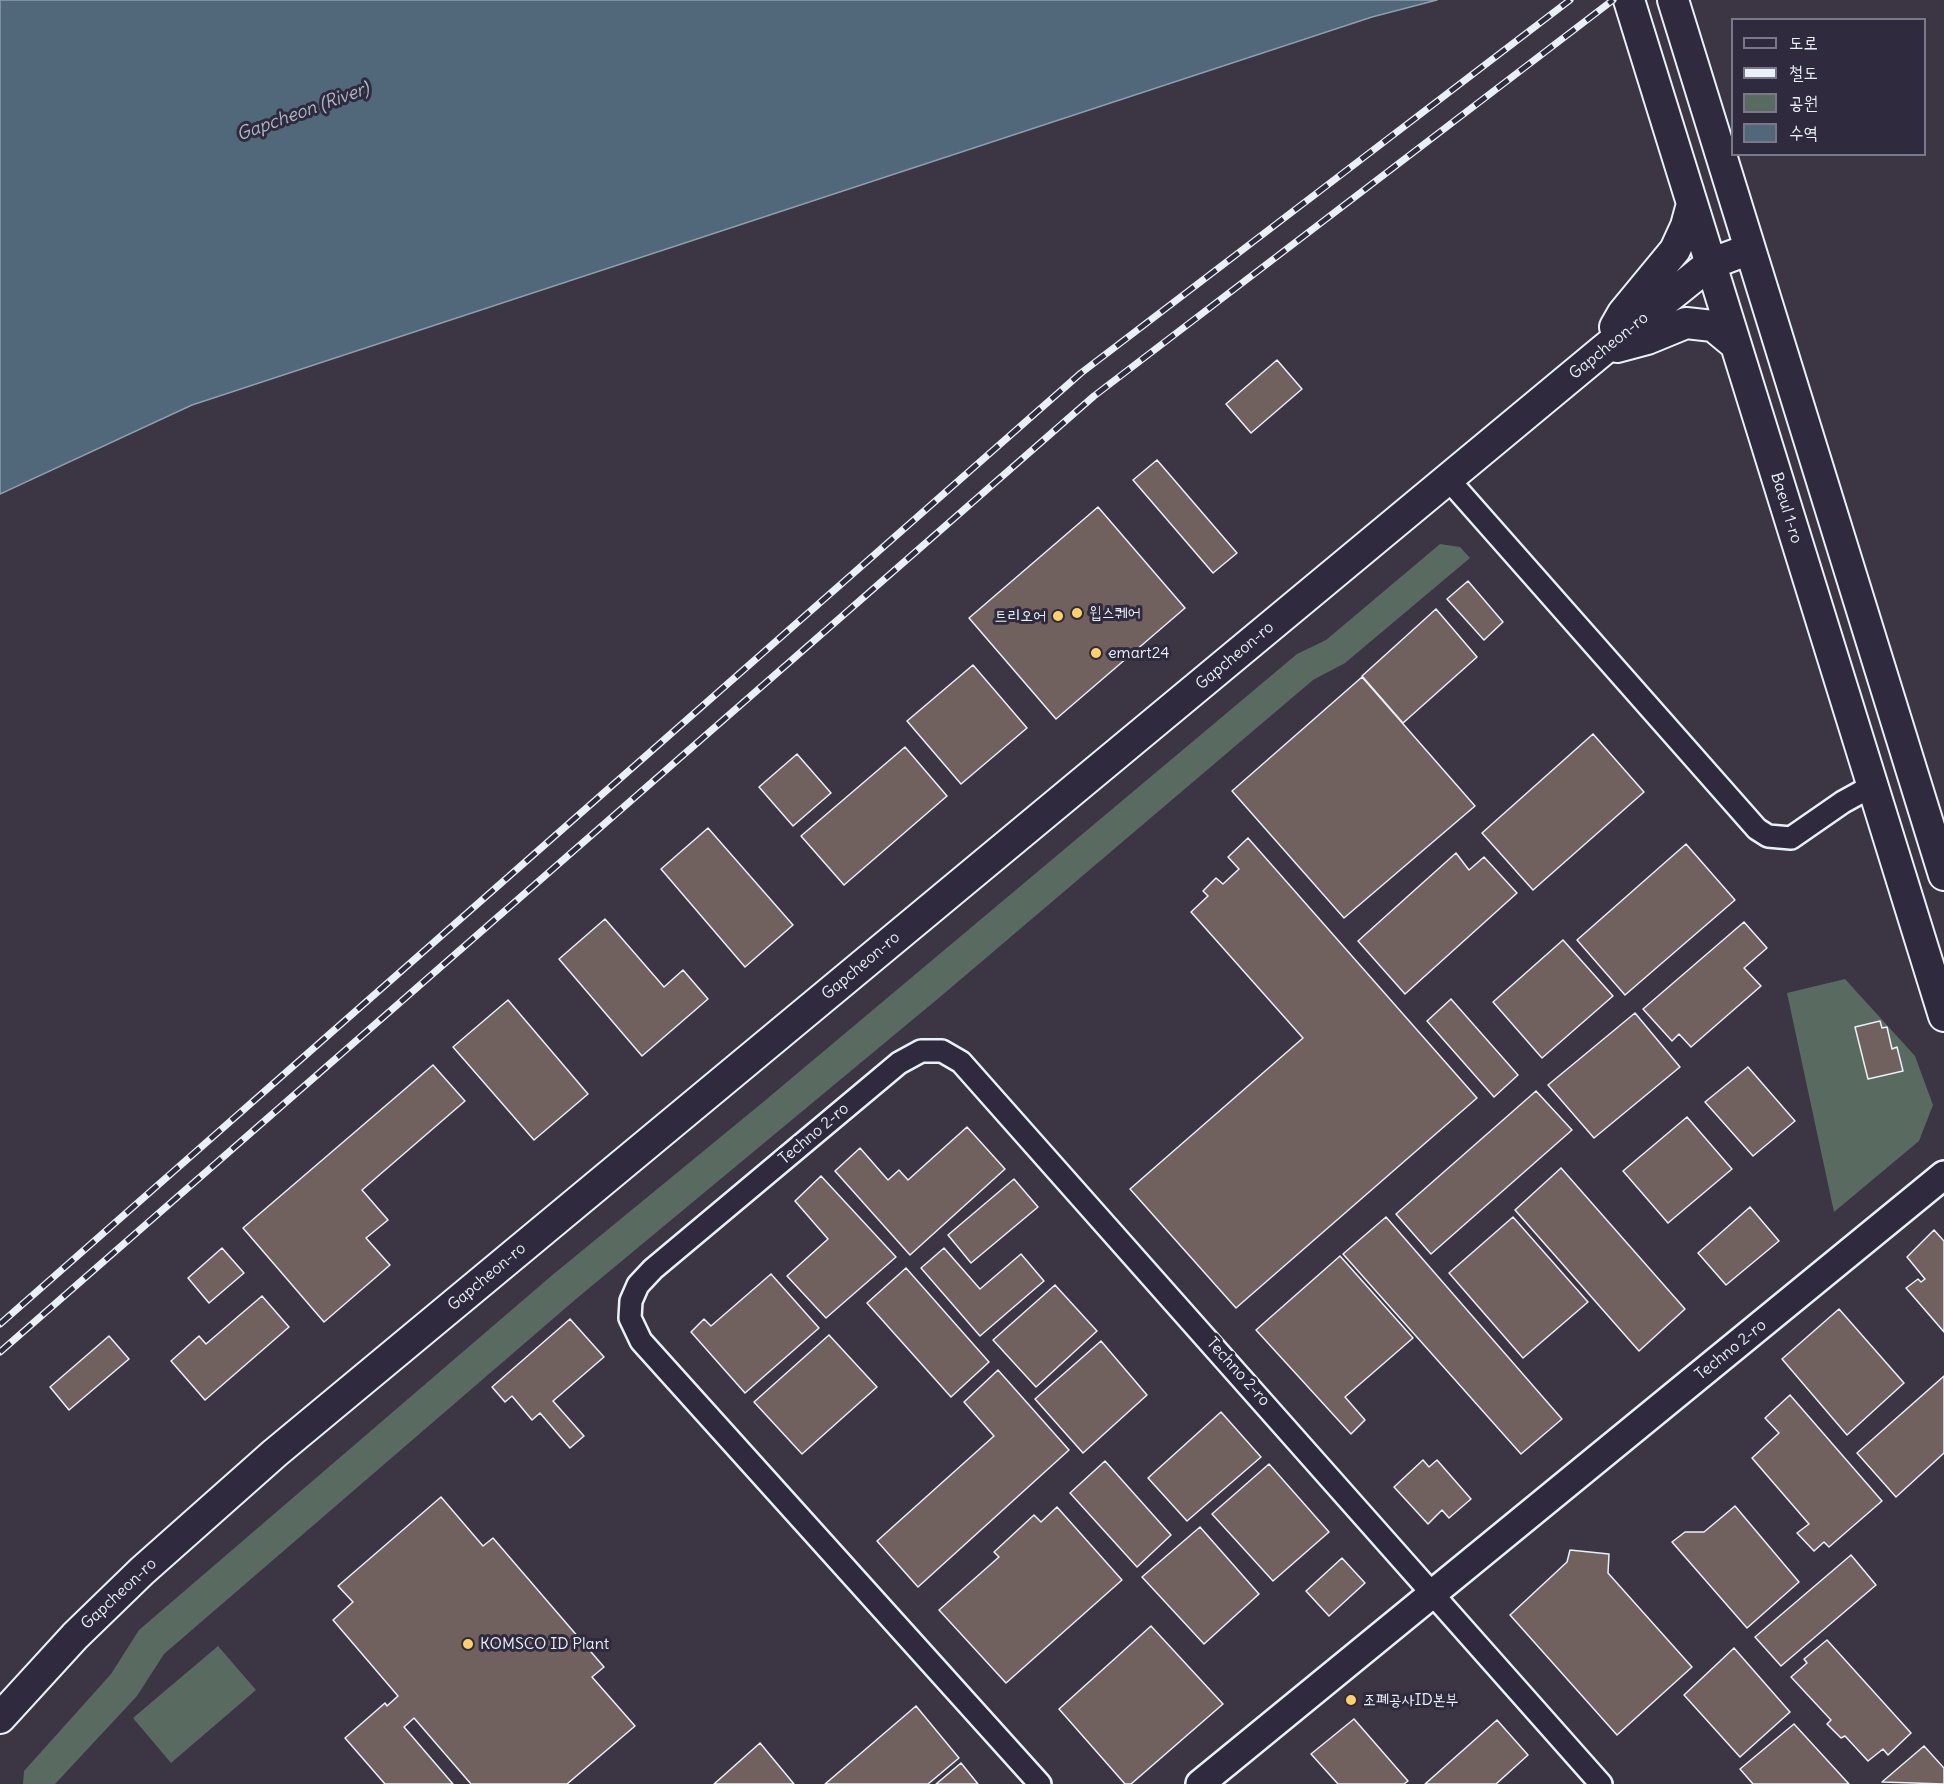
<!DOCTYPE html>
<meta charset="utf-8">
<style>
body{margin:0}
#map{position:relative;width:1944px;height:1784px;overflow:hidden;background:#3c3544;font-family:Delius,"Poor Story",sans-serif}
canvas{display:block}
.legend{position:absolute;left:1731px;top:18px;width:195px;height:138px;box-sizing:border-box;background:#2f2a3d;border:2px solid #797a88;margin:0;padding:8px 10px;list-style:none;font-size:18px;color:#e8f1f8}
.legend li{display:flex;align-items:center;gap:12px;height:30px}
.legend b{width:30px;border:2px solid #797a88}
</style>
<div id="map">
<canvas width="1944" height="1784"></canvas>
<ul class="legend">
<li><b style="height:8px;background:#2f2a3d"></b>도로</li>
<li><b style="height:8px;background:#e8f1f8"></b>철도</li>
<li><b style="height:16px;background:#596a61"></b>공원</li>
<li><b style="height:16px;background:#51687b"></b>수역</li>
</ul>
</div>
<script>
const ctx = document.querySelector('canvas').getContext('2d');
ctx.lineJoin = 'round';
function fill(path, color) {
  ctx.fillStyle = color;
  ctx.fill(path, 'evenodd');
}
function toPath(rows) {
  const path = new Path2D();
  for (const r of rows) {
    path.moveTo(r[0], r[1]);
    for (let i = 2; i < r.length; i += 2) path.lineTo(r[i], r[i + 1]);
  }
  return path;
}
function stroke(path, color, width, dash) {
  ctx.strokeStyle = color;
  ctx.lineWidth = width;
  ctx.lineCap = dash ? 'butt' : 'round';
  ctx.setLineDash(dash || []);
  ctx.stroke(path);
}
function write(font, color, halo, rows, align = 'center') {
  ctx.font = font + ' Delius,"Poor Story",sans-serif';
  ctx.lineWidth = 6;
  ctx.setLineDash([]);
  ctx.textBaseline = 'middle';
  ctx.strokeStyle = halo;
  ctx.fillStyle = color;
  for (const [text, x, y, turn = 0] of rows) {
    ctx.save();
    ctx.translate(x, y);
    ctx.rotate((+turn || 0) * Math.PI / 180);
    ctx.textAlign = isNaN(turn) ? turn : align;
    if (halo) ctx.strokeText(text, 0, 0);
    ctx.fillText(text, 0, 0);
    ctx.restore();
  }
}
const green = toPath([
 [1440,544,1460,547,1470,558,1345,663,1313,680,940,997,576,1299,164,1654,137,1696,55,1784,23,1784,24,1771,111,1674,139,1630,550,1277,762,1103,1297,654,1326,640],
 [1845,979,1915,1056,1933,1105,1919,1141,1834,1212,1787,993],
 [218,1646,256,1690,171,1763,133,1718]
]);
const water = toPath([
 [0,0,1437,0,1372,17,192,405,0,494,0,0]
]);
const building = toPath([
 [1277,360,1302,389,1251,433,1226,404,1277,360],
 [1157,460,1237,553,1213,573,1133,480,1157,460],
 [1098,507,1185,608,1056,719,969,618,1098,507],
 [1468,581,1503,622,1484,640,1447,599,1468,581],
 [1436,609,1477,657,1403,723,1362,676,1436,609],
 [973,665,1027,728,961,784,907,721,973,665],
 [1362,677,1475,806,1344,918,1232,791,1362,677],
 [1593,734,1644,792,1533,890,1482,833,1593,734],
 [905,747,947,796,844,885,801,836,905,747],
 [797,754,831,793,793,826,759,787,797,754],
 [708,828,793,925,745,967,661,869,708,828],
 [1248,838,1477,1098,1236,1308,1130,1189,1303,1038,1191,912,1208,896,1203,891,1216,878,1223,884,1239,869,1228,857,1248,838],
 [1686,844,1735,900,1625,995,1577,940,1686,844],
 [1456,853,1469,870,1484,857,1517,893,1405,994,1358,941,1456,853],
 [605,919,664,987,683,970,708,999,642,1056,559,959,605,919],
 [1744,922,1767,948,1744,968,1761,986,1691,1047,1679,1034,1672,1041,1643,1009,1744,922],
 [1563,940,1613,996,1542,1058,1493,1002,1563,940],
 [1451,999,1518,1075,1494,1097,1427,1021,1451,999],
 [508,1000,588,1094,534,1140,453,1047,508,1000],
 [1635,1013,1680,1067,1594,1138,1548,1085,1635,1013],
 [1880,1021,1882,1028,1887,1027,1892,1049,1897,1047,1903,1071,1868,1079,1855,1027,1880,1021],
 [433,1065,465,1101,362,1190,388,1220,366,1238,390,1265,324,1322,243,1228,433,1065],
 [1748,1067,1795,1121,1753,1156,1705,1102,1748,1067],
 [1536,1091,1572,1130,1431,1254,1396,1214,1536,1091],
 [1687,1117,1732,1169,1668,1223,1623,1171,1687,1117],
 [967,1127,1005,1169,910,1255,835,1171,860,1148,888,1180,899,1170,908,1180,967,1127],
 [1561,1168,1685,1309,1639,1351,1515,1210,1561,1168],
 [821,1176,896,1257,826,1318,787,1276,828,1239,795,1201,821,1176],
 [1014,1179,1038,1207,971,1263,948,1235,1014,1179],
 [1750,1207,1779,1241,1726,1285,1698,1253,1750,1207],
 [1386,1217,1562,1419,1521,1454,1343,1254,1386,1217],
 [1513,1217,1588,1302,1523,1358,1449,1273,1513,1217],
 [1934,1230,1944,1241,1944,1332,1906,1288,1918,1279,1921,1282,1925,1279,1907,1257,1934,1230],
 [222,1248,244,1273,209,1303,188,1278,222,1248],
 [944,1248,980,1289,1021,1254,1044,1281,980,1336,921,1268,944,1248],
 [1340,1256,1413,1338,1345,1397,1365,1420,1351,1434,1256,1330,1340,1256],
 [906,1268,989,1362,951,1397,867,1303,906,1268],
 [771,1274,819,1328,745,1393,691,1332,704,1319,711,1326,771,1274],
 [1055,1285,1097,1331,1036,1387,993,1340,1055,1285],
 [262,1296,289,1327,205,1400,171,1361,199,1336,206,1344,262,1296],
 [1839,1309,1904,1383,1847,1435,1782,1359,1839,1309],
 [570,1319,604,1357,553,1401,584,1436,570,1448,540,1413,532,1420,512,1396,505,1402,492,1387,570,1319],
 [829,1335,877,1387,802,1454,754,1402,829,1335],
 [109,1336,129,1359,69,1410,50,1387,109,1336],
 [1101,1341,1147,1395,1083,1453,1035,1399,1101,1341],
 [998,1370,1069,1450,918,1587,877,1541,994,1436,964,1402,998,1370],
 [1944,1376,1944,1453,1896,1497,1857,1453,1944,1376],
 [1790,1395,1882,1501,1829,1547,1824,1542,1814,1551,1797,1533,1809,1524,1752,1458,1779,1433,1765,1418,1790,1395],
 [1221,1412,1261,1457,1187,1521,1148,1478,1221,1412],
 [1423,1460,1429,1467,1437,1460,1471,1499,1449,1518,1442,1510,1428,1524,1394,1487,1423,1460],
 [1105,1461,1171,1535,1137,1567,1070,1493,1105,1461],
 [1269,1464,1329,1532,1273,1581,1212,1514,1269,1464],
 [441,1497,483,1546,493,1538,604,1667,592,1677,635,1726,567,1784,471,1784,414,1718,404,1727,453,1784,385,1784,345,1738,385,1703,387,1706,398,1696,333,1620,353,1602,338,1586,441,1497],
 [1735,1506,1799,1582,1747,1628,1672,1542,1685,1532,1704,1532,1735,1506],
 [1057,1507,1122,1580,1006,1683,939,1610,999,1557,994,1552,1034,1515,1041,1522,1057,1507],
 [1200,1527,1259,1594,1204,1644,1142,1577,1200,1527],
 [1570,1550,1609,1554,1608,1573,1692,1667,1617,1735,1510,1615,1567,1562,1570,1550],
 [1851,1555,1876,1585,1781,1666,1755,1637,1851,1555],
 [1342,1558,1365,1583,1329,1616,1306,1591,1342,1558],
 [1151,1626,1223,1704,1131,1784,1125,1784,1059,1709,1151,1626],
 [1827,1640,1911,1733,1888,1755,1883,1749,1868,1761,1845,1736,1841,1738,1827,1724,1831,1720,1791,1677,1807,1663,1804,1659,1827,1640],
 [1734,1648,1790,1712,1740,1757,1684,1695,1734,1648],
 [916,1706,959,1758,928,1784,825,1784,916,1706],
 [1354,1719,1408,1781,1404,1784,1338,1784,1311,1754,1354,1719],
 [1497,1720,1528,1755,1496,1784,1425,1784,1497,1720],
 [1794,1724,1849,1784,1753,1784,1740,1769,1794,1724],
 [760,1743,794,1784,714,1784,760,1743],
 [1924,1746,1944,1768,1944,1784,1882,1782,1924,1746],
 [961,1763,978,1784,936,1784,961,1763]
]);
const minor = toPath([
 [1448,479,1757,829,1768,836,1791,838,1843,802,1872,786],
 [1040,1784,641,1341,630,1318,631,1301,638,1285,653,1269,899,1063,921,1051,942,1051,961,1062,1601,1784]
]);
const tertiary = toPath([
 [1200,1784,1944,1175]
]);
const secondary = toPath([
 [1629,0,1944,1016],
 [1673,0,1944,875],
 [1615,327,1623,313,1675,250,1686,226,1692,204],
 [1617,347,1647,339,1686,323,1713,326,1736,345],
 [0,1718,75,1636,142,1571,275,1453,1602,351,1710,264,1750,249]
]);
const rail = toPath([
 [0,1324,1081,373,1570,0],
 [0,1352,1094,396,1613,0]
]);
const markers = [
 [1077,613,6,"#ffd166"],
 [1058,616,6,"#ffd166"],
 [1096,653,6,"#ffd166"],
 [468,1644,6,"#ffd166"],
 [1351,1700,6,"#ffd166"]
];
const streetNames = [
 ["Gapcheon-ro",1609,346,-39],
 ["Baeul 1-ro",1786,508,73],
 ["Gapcheon-ro",1235,656,-40],
 ["Gapcheon-ro",861,966,-40],
 ["Techno 2-ro",814,1134,-40],
 ["Gapcheon-ro",487,1277,-40],
 ["Techno 2-ro",1731,1350,-39],
 ["Techno 2-ro",1238,1372,48],
 ["Gapcheon-ro",119,1594,-43]
];
const poiNames = [
 ["윕스퀘어",1089,613],
 ["트리오어",1046,616,"right"],
 ["emart24",1108,653],
 ["KOMSCO ID Plant",480,1644],
 ["조폐공사ID본부",1363,1700]
];
const waterNames = [
 ["Gapcheon (River)",303,112,-20]
];
fill(green, '#596a61');
fill(water, '#51687b');
stroke(water, '#8d9fad', 1.5);
fill(building, '#71615e');
stroke(building, '#e8f1f8', 1.5);
stroke(minor, '#e8f1f8', 26);
stroke(tertiary, '#e8f1f8', 32);
stroke(secondary, '#e8f1f8', 34);
stroke(minor, '#2f2a3d', 21);
stroke(tertiary, '#2f2a3d', 27);
stroke(secondary, '#2f2a3d', 30);
stroke(rail, '#e8f1f8', 7);
stroke(rail, '#2f2a3d', 4.5, [14]);
for (const [x, y, r, color] of markers) {
  const dot = new Path2D();
  dot.arc(x, y, r, 0, 2 * Math.PI);
  ctx.fillStyle = color;
  ctx.fill(dot);
  stroke(dot, '#2f2a3d', 2);
}
write('16px', '#e8f1f8', '#2f2a3d', streetNames);
write('16px', '#e8f1f8', '#2f2a3d', poiNames, 'left');
write('italic 18px', '#acbac6', '#2f2a3d', waterNames);
</script>
